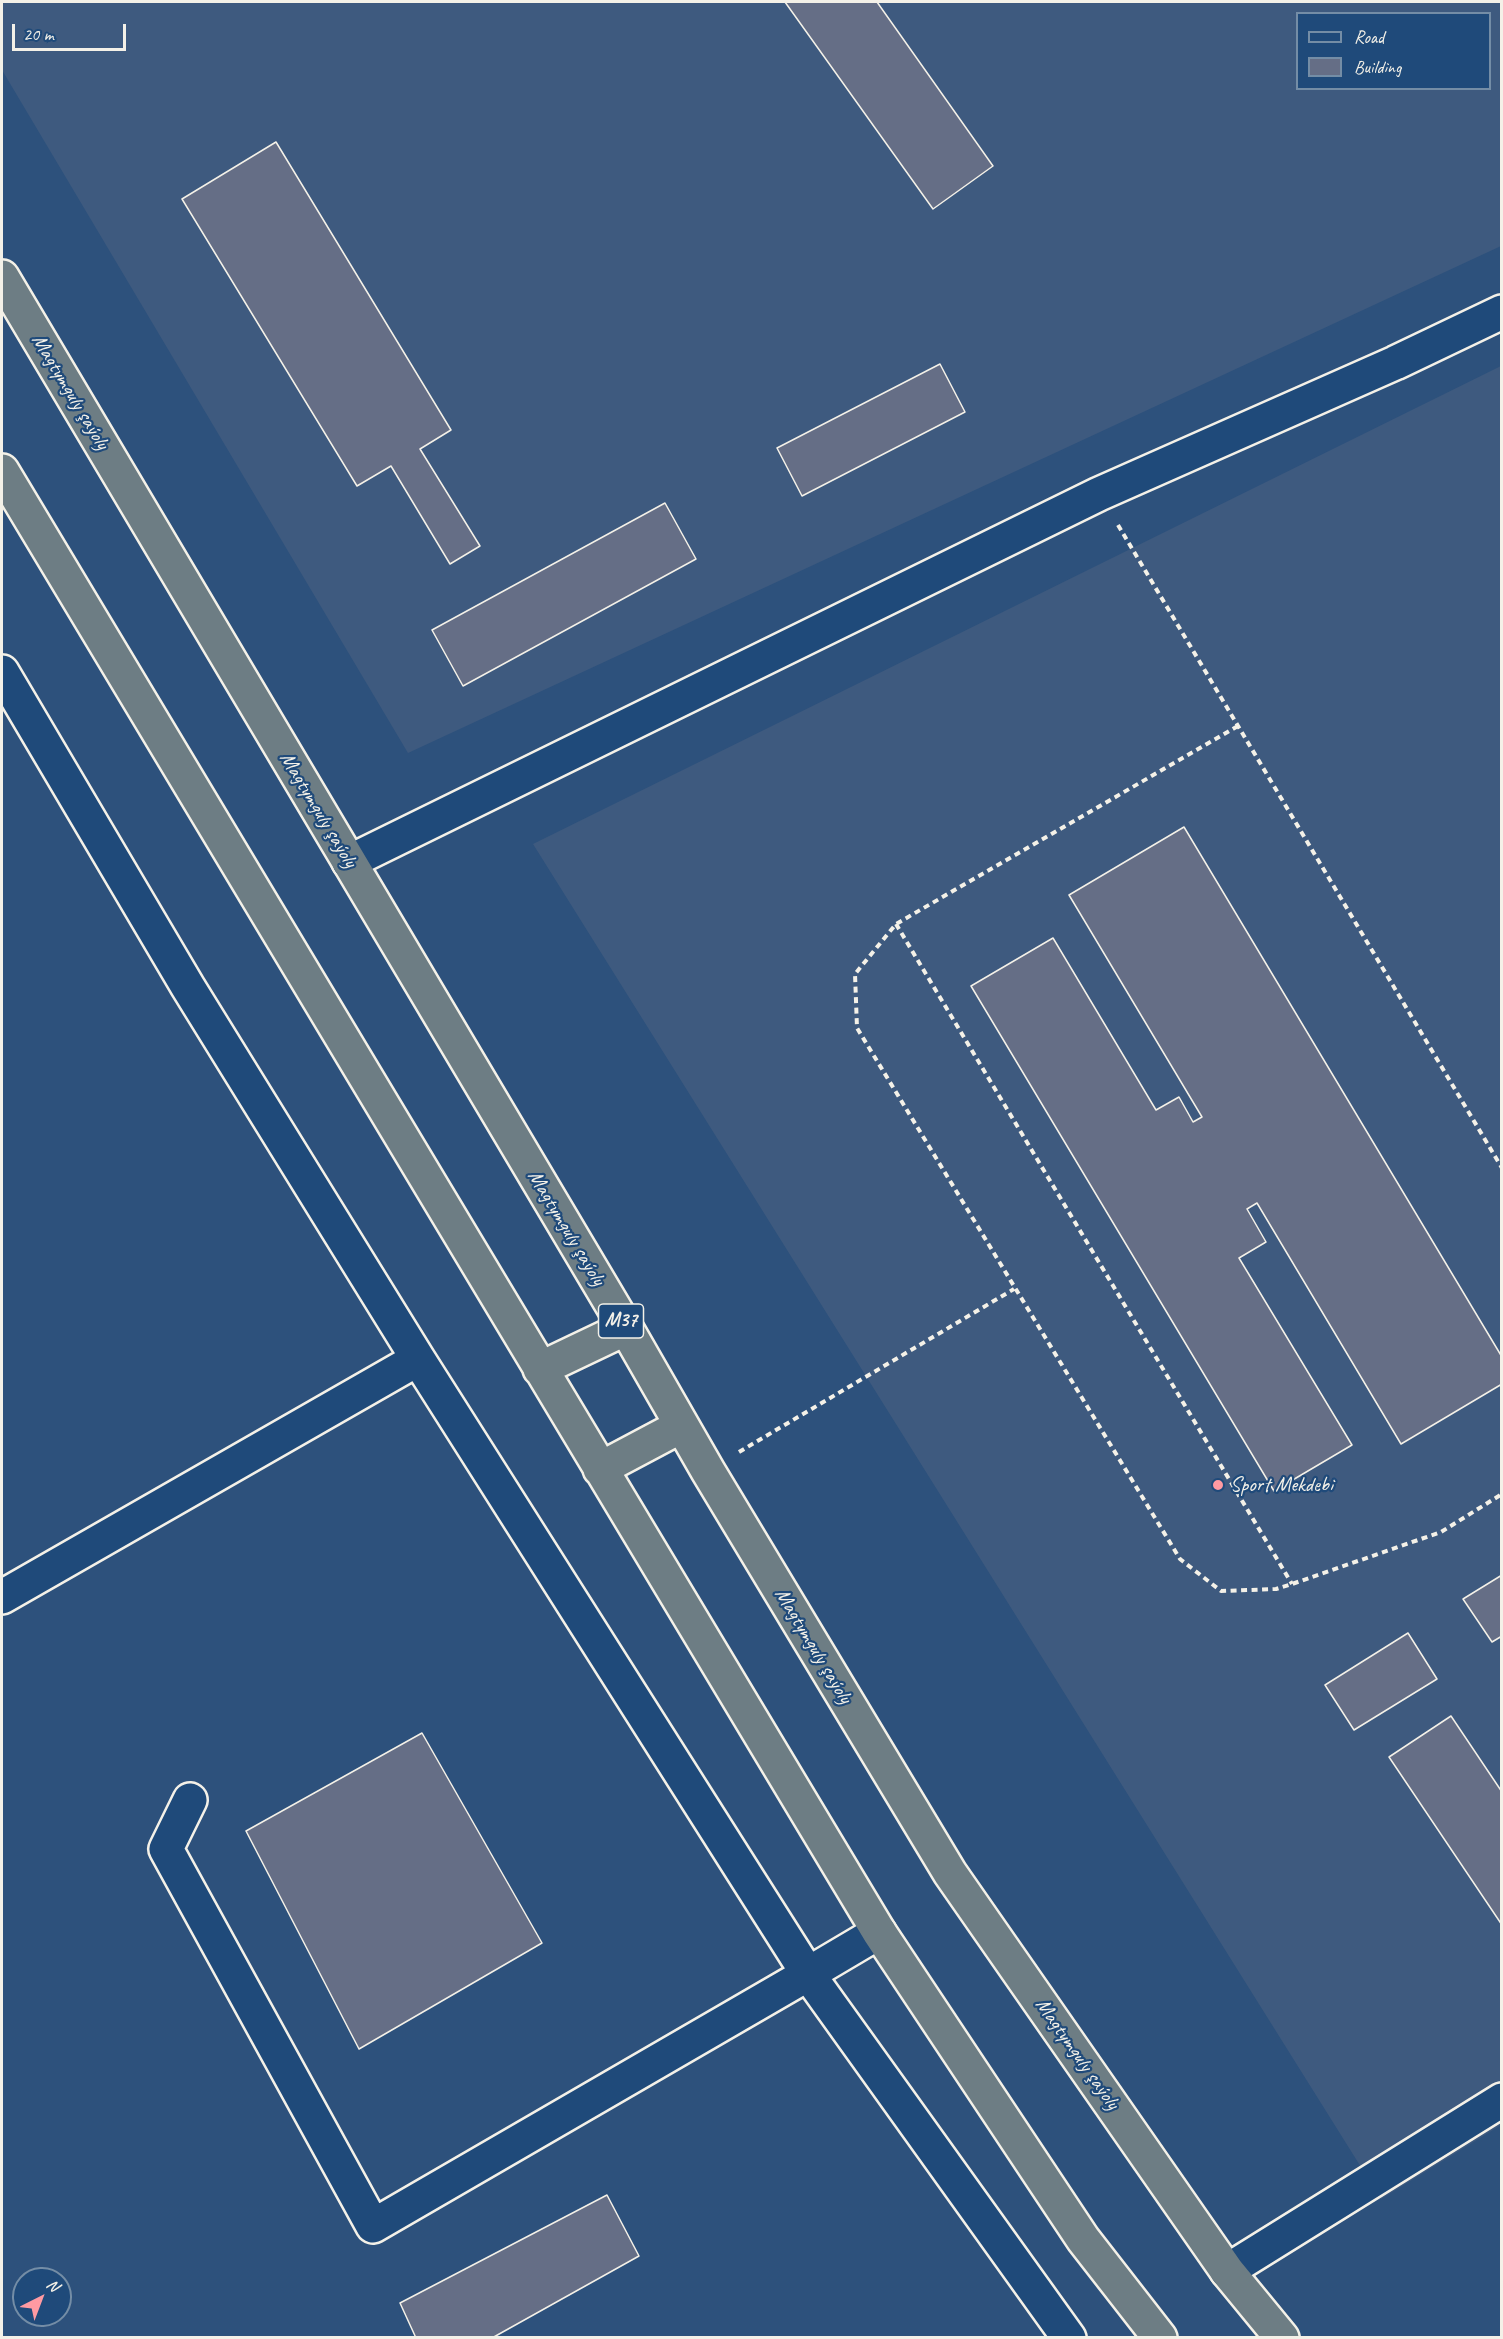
<!DOCTYPE html>
<meta charset="utf-8">
<style>
body{margin:0}
#map{position:relative;width:1503px;height:2339px;overflow:hidden;background:#2d517c;font-family:Caveat,sans-serif}
canvas{display:block}
.frame{position:absolute;inset:0;border:3px solid #f4f1e8;pointer-events:none}
.legend{position:absolute;left:1296px;top:12px;width:195px;height:78px;box-sizing:border-box;background:#1f4a7a;border:2px solid #748da6;margin:0;padding:8px 10px;list-style:none;font-size:18px;color:#f4f1e8}
.legend li{display:flex;align-items:center;gap:12px;height:30px}
.legend b{width:30px;border:2px solid #748da6}
.north{position:absolute;left:12px;top:2267px;width:60px;height:60px;box-sizing:border-box;background:#1f4a7a;border:2px solid #748da6;border-radius:50%;rotate:42deg;font-size:16px;font-weight:700;line-height:24px;text-align:center;color:#f4f1e8}
.north::after{content:'';display:block;margin:auto;width:21px;height:27px;background:#ff9aa2;clip-path:polygon(50% 0,100% 100%,50% 72%,0 100%)}
.scale{position:absolute;left:12px;top:24px;width:114px;height:27px;box-sizing:border-box;border:3px solid #f4f1e8;border-top:0;padding-left:8px;font-size:18px;line-height:21px;white-space:nowrap;color:#f4f1e8;-webkit-text-stroke:4px #1f4a7a;paint-order:stroke}
</style>
<div id="map">
<canvas width="1503" height="2339"></canvas>
<div class="frame"></div>
<ul class="legend">
<li><b style="height:8px;background:#1f4a7a"></b>Road</li>
<li><b style="height:16px;background:#656e86"></b>Building</li>
</ul>
<div class="north">N</div>
<div class="scale">20 m</div>
</div>
<script>
const ctx = document.querySelector('canvas').getContext('2d');
ctx.lineJoin = 'round';
function fill(path, color) {
  ctx.fillStyle = color;
  ctx.fill(path, 'evenodd');
}
function toPath(rows) {
  const path = new Path2D();
  for (const r of rows) {
    path.moveTo(r[0], r[1]);
    for (let i = 2; i < r.length; i += 2) path.lineTo(r[i], r[i + 1]);
  }
  return path;
}
function stroke(path, color, width, dash) {
  ctx.strokeStyle = color;
  ctx.lineWidth = width;
  ctx.lineCap = dash ? 'butt' : 'round';
  ctx.setLineDash(dash || []);
  ctx.stroke(path);
}
function write(font, color, halo, rows, align = 'center') {
  ctx.font = font + ' Caveat,sans-serif';
  ctx.lineWidth = 4.5;
  ctx.setLineDash([]);
  ctx.textBaseline = 'middle';
  ctx.strokeStyle = halo;
  ctx.fillStyle = color;
  for (const [text, x, y, turn = 0] of rows) {
    ctx.save();
    ctx.translate(x, y);
    ctx.rotate((+turn || 0) * Math.PI / 180);
    ctx.textAlign = isNaN(turn) ? turn : align;
    if (halo) ctx.strokeText(text, 0, 0);
    ctx.fillText(text, 0, 0);
    ctx.restore();
  }
}
const built = toPath([
 [2,2,1501,2,1501,246,408,753,2,70],
 [1298,14,1490,14,1490,88,1298,88],
 [1501,366,1501,2125,1381,2199,533,844]
]);
const building = toPath([
 [785,2,877,2,993,166,933,209,785,2],
 [276,142,451,430,420,449,480,546,450,564,391,466,357,486,182,199,276,142],
 [940,364,965,412,802,496,777,448,940,364],
 [665,503,696,559,463,686,432,630,665,503],
 [1184,827,1502,1357,1502,1384,1401,1444,1257,1203,1247,1209,1266,1242,1239,1258,1352,1445,1274,1491,971,986,1053,938,1156,1110,1179,1097,1193,1122,1202,1117,1069,895,1184,827],
 [1502,1575,1502,1636,1492,1642,1463,1599,1502,1575],
 [1408,1633,1437,1679,1354,1730,1325,1685,1408,1633],
 [1451,1716,1502,1792,1502,1925,1389,1757,1451,1716],
 [422,1733,542,1943,359,2049,246,1831,422,1733],
 [607,2195,639,2256,492,2338,416,2338,400,2303,607,2195]
]);
const path = toPath([
 [1118,525,1502,1168],
 [1238,726,896,924,855,974,857,1028,1180,1559,1221,1591,1276,1589,1292,1584,1441,1532,1502,1494],
 [896,924,1292,1584],
 [739,1452,1014,1289]
]);
const minor = toPath([
 [2,672,188,987,418,1359,808,1974,373,2226,166,1849,190,1800],
 [349,862,1099,494,1395,363,1502,312],
 [2,1597,418,1359],
 [879,1932,808,1974,1069,2338],
 [1227,2271,1502,2100]
]);
const highway = toPath([
 [2,277,626,1328,708,1471,950,1873,1227,2271,1282,2338],
 [2,471,879,1932,1083,2239,1160,2338],
 [540,1369,626,1328],
 [600,1469,681,1426]
]);
const markers = [
 [1218,1485,6,"#ff9aa2"]
];
const shields = [
 [621,1321,45]
];
const shieldNames = [
 ["M37",621,1321]
];
const streetNames = [
 ["Magtymguly şaýoly",70,392,59],
 ["Magtymguly şaýoly",318,810,59],
 ["Magtymguly şaýoly",566,1228,59],
 ["Magtymguly şaýoly",813,1646,59],
 ["Magtymguly şaýoly",1077,2054,55]
];
const poiNames = [
 ["Sport Mekdebi",1230,1485]
];
fill(built, '#3e5a7f');
fill(building, '#656e86');
stroke(building, '#f4f1e8', 1.5);
stroke(minor, '#f4f1e8', 38);
stroke(highway, '#f4f1e8', 38);
stroke(path, '#f4f1e8', 4, [6, 4.5]);
stroke(minor, '#1f4a7a', 33);
stroke(highway, '#6d7d84', 33);
for (const [x, y, r, color] of markers) {
  const dot = new Path2D();
  dot.arc(x, y, r, 0, 2 * Math.PI);
  ctx.fillStyle = color;
  ctx.fill(dot);
  stroke(dot, '#1f4a7a', 2);
}
for (const [x, y, w] of shields) {
  const box = new Path2D();
  box.roundRect(x - w / 2, y - 17, w, 34, 4.5);
  ctx.fillStyle = '#1f4a7a';
  ctx.fill(box);
  stroke(box, '#f4f1e8', 1.5);
}
write('bold 20px', '#f4f1e8', null, shieldNames);
write('21px', '#f4f1e8', '#1f4a7a', streetNames);
write('21px', '#f4f1e8', '#1f4a7a', poiNames, 'left');
</script>
